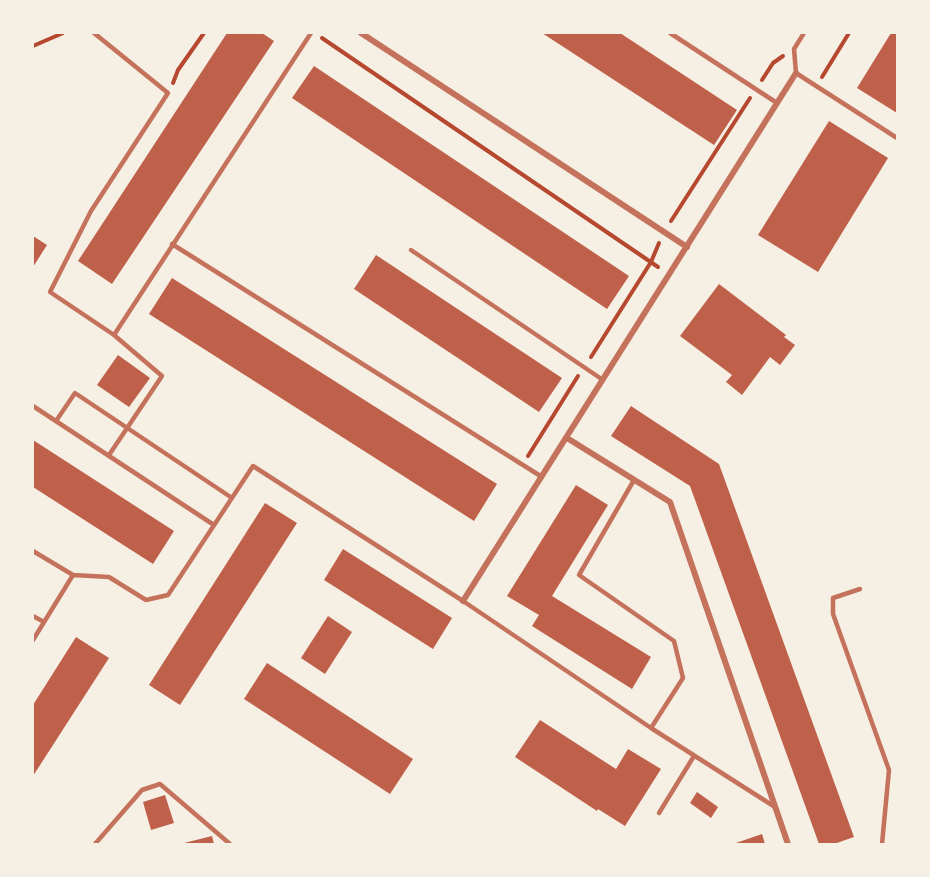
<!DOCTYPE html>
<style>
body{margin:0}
#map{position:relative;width:930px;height:877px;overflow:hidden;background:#f6efe4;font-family:Montserrat,sans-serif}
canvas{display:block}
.frame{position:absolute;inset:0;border:34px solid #f6efe4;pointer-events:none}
</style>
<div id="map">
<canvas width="930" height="877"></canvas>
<div class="frame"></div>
</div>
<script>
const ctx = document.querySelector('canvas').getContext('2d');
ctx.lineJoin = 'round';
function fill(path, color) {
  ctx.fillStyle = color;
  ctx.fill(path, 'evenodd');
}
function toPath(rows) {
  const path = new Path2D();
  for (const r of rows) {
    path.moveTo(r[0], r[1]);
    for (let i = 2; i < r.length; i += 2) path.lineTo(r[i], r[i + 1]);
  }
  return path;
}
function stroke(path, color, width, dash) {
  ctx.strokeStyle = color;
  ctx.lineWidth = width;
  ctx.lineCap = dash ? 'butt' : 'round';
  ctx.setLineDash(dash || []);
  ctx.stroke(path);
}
const building = toPath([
 [227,33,262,33,274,41,112,284,78,261],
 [542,33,620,33,737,110,714,145],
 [891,33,897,33,897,113,857,88],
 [314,66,629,276,607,309,292,98],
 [829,121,888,158,818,272,758,235],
 [33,236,47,245,33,267],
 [376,255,562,378,539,412,354,289],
 [172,278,497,484,474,521,149,314],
 [719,284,786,335,784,337,795,345,780,365,770,357,742,395,726,382,732,375,680,336],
 [118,355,150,378,129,407,97,385],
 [631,406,719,464,854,837,834,844,819,844,690,486,611,436],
 [33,440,174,531,153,564,33,487],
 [576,485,608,505,552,596,651,657,632,689,532,626,539,615,507,596],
 [265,503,297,523,180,705,149,685],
 [343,549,452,618,433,649,324,580],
 [328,616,352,632,325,674,301,658],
 [76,637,109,658,33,776,33,705],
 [267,663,413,759,390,794,244,699],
 [540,720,616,769,628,749,661,769,625,826,598,809,597,811,515,757],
 [697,792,718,807,711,818,690,803],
 [165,795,174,823,151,830,143,802],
 [762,834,765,844,733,844],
 [212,836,214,844,184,844,184,843]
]);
const path = toPath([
 [322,38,658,267],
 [33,46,63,33],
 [822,77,849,33],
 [762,80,773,63,783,56],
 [173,83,178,70,204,33],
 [671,221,750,98],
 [591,357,651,262,659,243],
 [528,456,578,376]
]);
const service = toPath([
 [94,33,168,93,91,211,50,292,114,335,162,376,109,455],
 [670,33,777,103],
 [804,33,794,49,796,73,897,138],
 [172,244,542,477],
 [411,250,603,380],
 [114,335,311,33],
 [33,406,214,525],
 [56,421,75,393,232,498],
 [634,480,579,575,674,641,683,678,651,728],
 [33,551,73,575],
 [860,589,833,598,833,614,889,770,882,844],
 [33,616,44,622],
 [33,640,73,575,109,577,146,600,168,595,253,466,463,601,651,728,775,807],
 [659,813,694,756],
 [95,844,142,790,160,784,230,844]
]);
const minor = toPath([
 [361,33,687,247],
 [567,438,670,502,788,844],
 [463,601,796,73]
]);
fill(building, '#bf614a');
stroke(path, '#b5482f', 4);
stroke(service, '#c5725c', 4.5);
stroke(minor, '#c5725c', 6);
</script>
